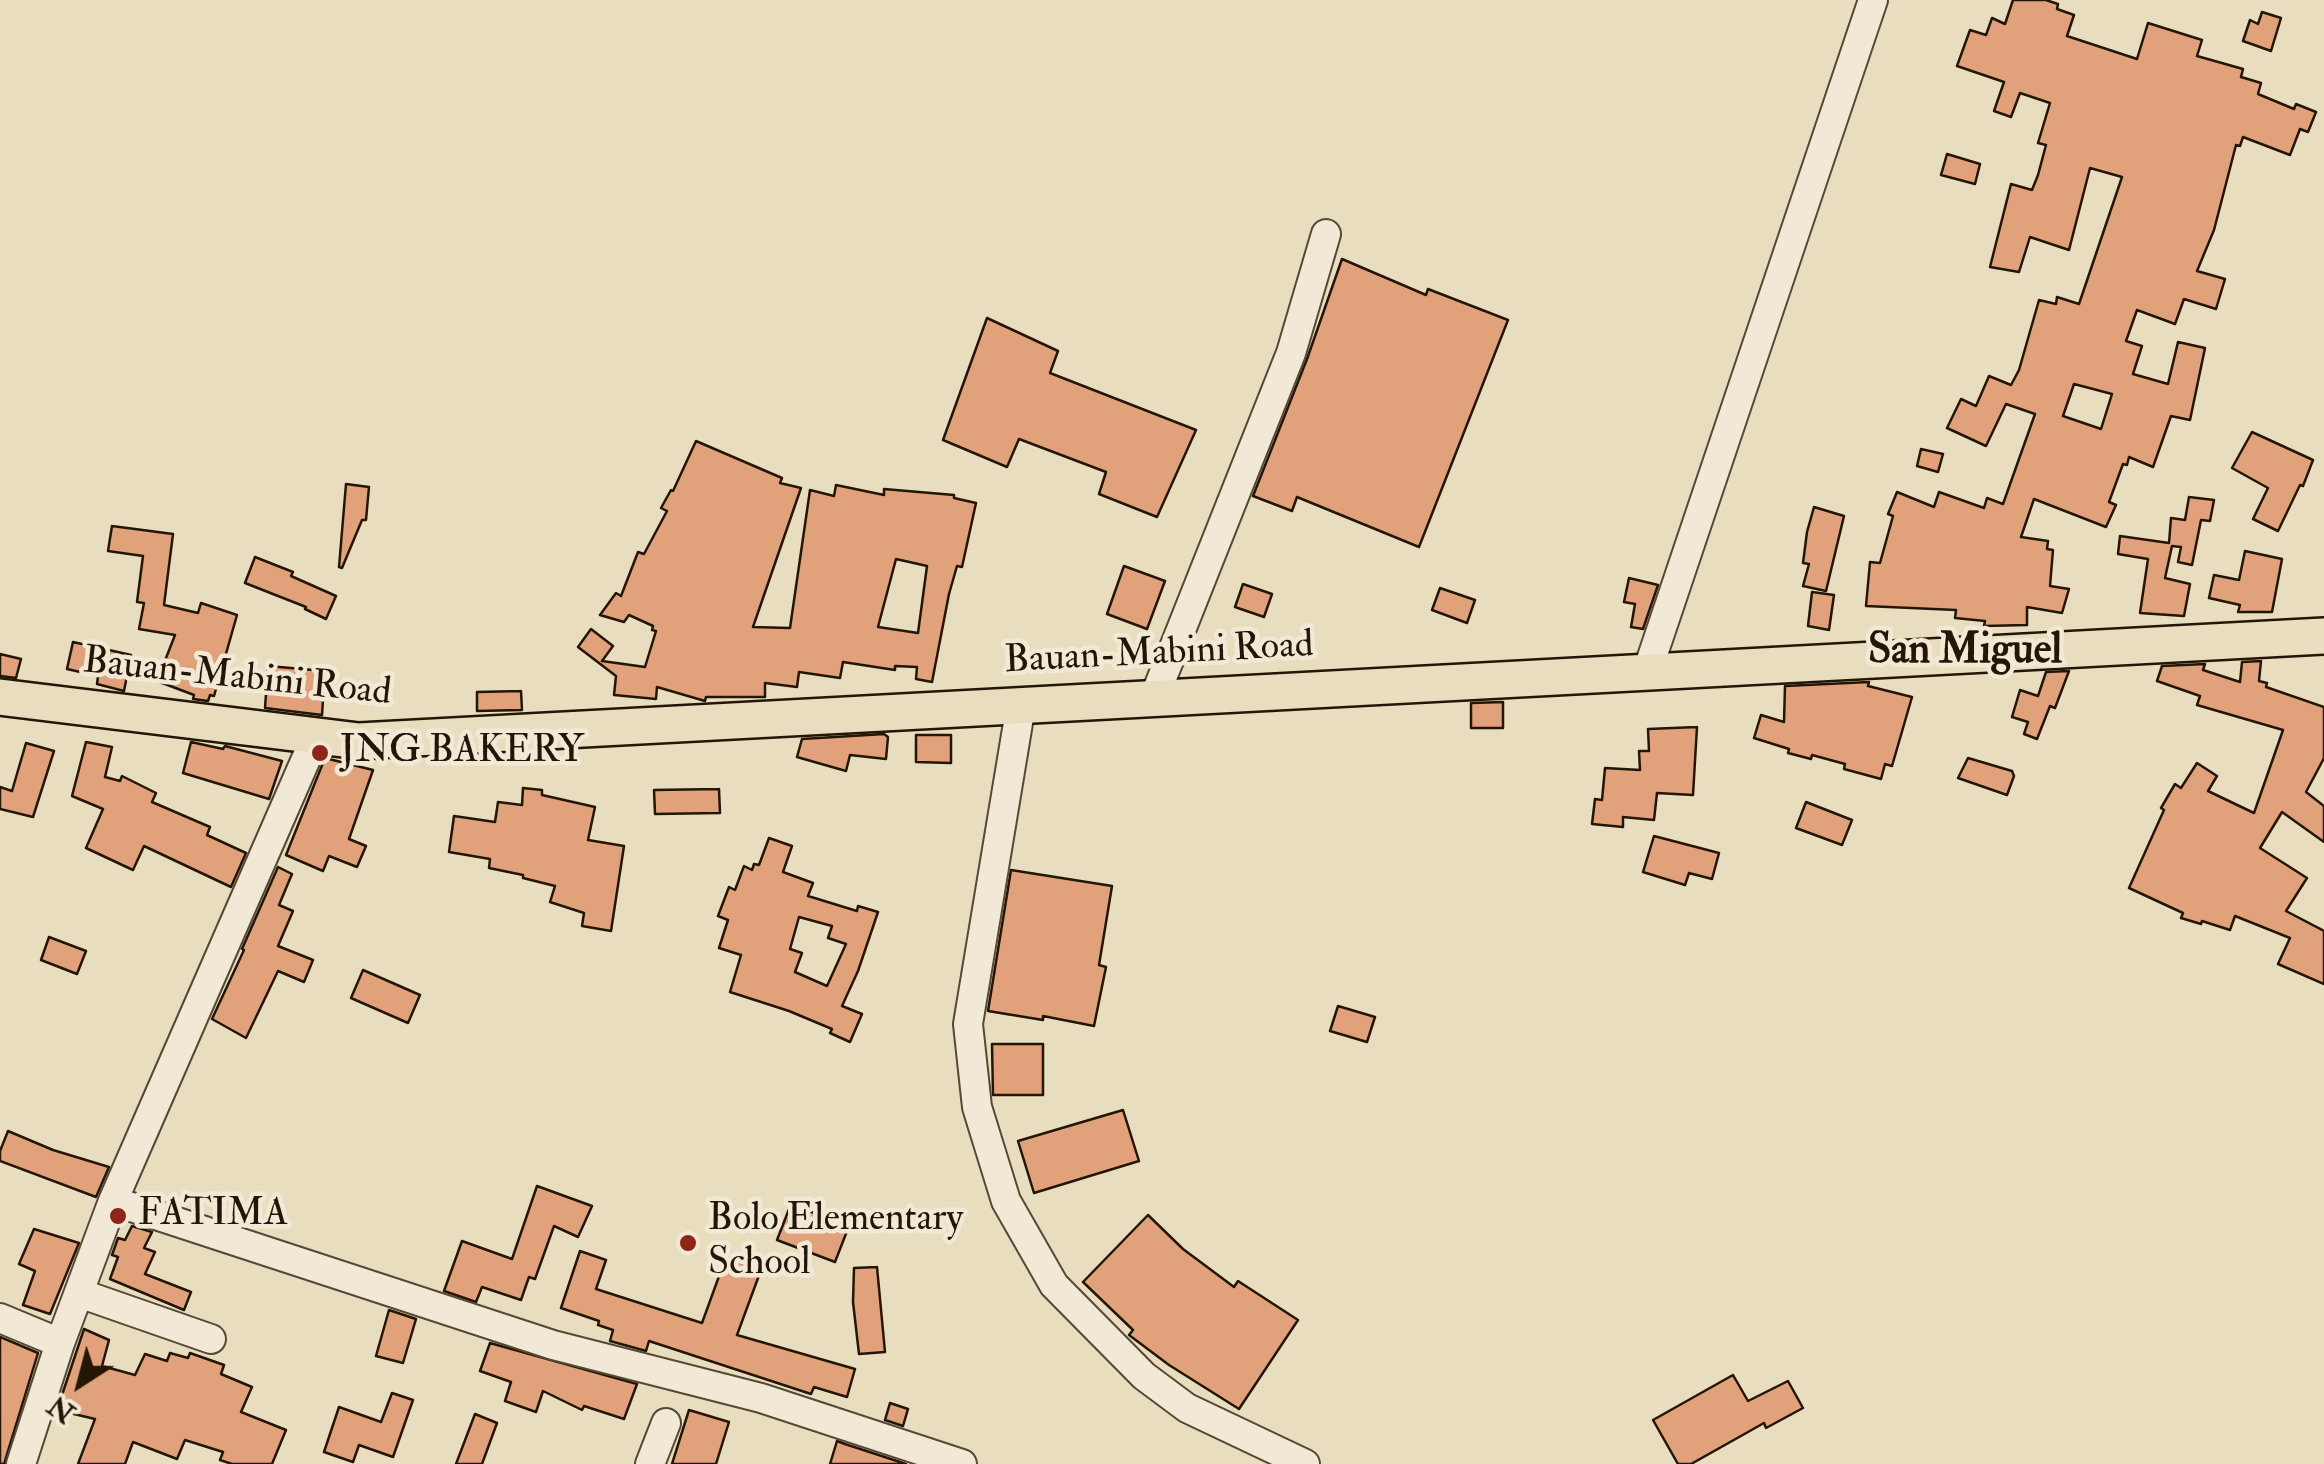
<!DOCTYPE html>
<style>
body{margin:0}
#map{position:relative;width:2324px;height:1464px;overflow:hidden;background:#e9ddbf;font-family:"IM FELL Double Pica",serif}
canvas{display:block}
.north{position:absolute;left:30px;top:1334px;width:100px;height:100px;-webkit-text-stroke:8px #f1e9d5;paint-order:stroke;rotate:216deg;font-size:28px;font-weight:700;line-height:40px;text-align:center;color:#241607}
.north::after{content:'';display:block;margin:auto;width:35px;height:45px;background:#241607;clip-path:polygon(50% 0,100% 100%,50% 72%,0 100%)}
</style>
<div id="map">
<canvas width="2324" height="1464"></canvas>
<div class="north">N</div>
</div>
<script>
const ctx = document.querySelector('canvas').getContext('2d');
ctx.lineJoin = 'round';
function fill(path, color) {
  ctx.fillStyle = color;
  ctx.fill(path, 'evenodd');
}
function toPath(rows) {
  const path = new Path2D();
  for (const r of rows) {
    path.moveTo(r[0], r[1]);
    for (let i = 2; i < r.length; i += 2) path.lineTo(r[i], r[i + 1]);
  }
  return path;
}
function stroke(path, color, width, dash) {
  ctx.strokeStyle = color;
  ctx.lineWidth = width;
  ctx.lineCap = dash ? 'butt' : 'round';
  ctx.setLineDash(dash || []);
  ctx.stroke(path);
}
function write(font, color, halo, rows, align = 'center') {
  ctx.font = font + ' "IM FELL Double Pica",serif';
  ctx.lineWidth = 9;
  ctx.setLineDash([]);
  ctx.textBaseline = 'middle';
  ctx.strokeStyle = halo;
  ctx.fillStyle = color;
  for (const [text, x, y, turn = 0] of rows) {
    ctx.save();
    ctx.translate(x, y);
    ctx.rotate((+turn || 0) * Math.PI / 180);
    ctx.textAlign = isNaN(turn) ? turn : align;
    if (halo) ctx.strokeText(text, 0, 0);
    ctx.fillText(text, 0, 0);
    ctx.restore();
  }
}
const building = toPath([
 [2013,0,2046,0,2058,4,2057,9,2074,15,2067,36,2137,59,2148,23,2202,40,2197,56,2243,69,2241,77,2261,83,2258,94,2294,109,2296,104,2316,112,2308,132,2300,129,2290,155,2243,137,2240,146,2236,145,2214,230,2197,271,2225,279,2216,309,2184,299,2175,324,2137,310,2126,341,2142,346,2133,374,2168,384,2178,342,2205,348,2190,420,2171,416,2153,467,2129,457,2127,465,2123,464,2109,502,2116,505,2106,527,2034,499,2021,537,2048,541,2047,549,2053,550,2050,586,2069,589,2062,613,2027,607,2027,625,1984,626,1985,621,1955,618,1956,610,1866,606,1870,562,1880,563,1893,516,1888,514,1897,492,1934,507,1939,492,1984,508,1987,498,2003,504,2035,414,2006,404,1986,446,1947,428,1961,399,1976,406,1989,376,2011,385,2019,370,2039,300,2056,304,2057,297,2079,304,2122,177,2090,168,2069,250,2030,237,2019,272,1990,267,2011,184,2032,190,2038,175,2046,145,2038,143,2050,103,2020,93,2011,117,1994,111,2004,82,1957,66,1970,30,1986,35,1992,18,2005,24,2013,0],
 [2074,384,2112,394,2101,429,2063,416,2074,384],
 [2262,12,2281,18,2271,51,2243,41,2250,20,2258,24,2262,12],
 [1947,154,1980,164,1975,184,1941,175,1947,154],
 [1342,259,1426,295,1428,289,1508,320,1419,547,1297,497,1292,511,1253,496,1307,359,1342,259],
 [987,318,1058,351,1050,373,1196,430,1157,517,1099,494,1106,472,1019,439,1007,467,943,440,987,318],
 [2252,432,2313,460,2303,486,2300,485,2278,531,2253,519,2268,488,2232,468,2252,432],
 [696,441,782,478,780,483,801,488,753,627,790,628,810,490,834,496,836,485,884,495,884,489,954,495,954,498,976,503,962,567,957,566,949,594,932,682,916,679,917,667,895,666,895,670,843,662,840,678,799,672,797,687,765,683,765,697,706,697,705,701,657,687,656,699,614,695,616,676,578,647,591,629,613,646,602,661,645,667,656,631,652,630,653,626,629,615,624,622,600,615,616,593,621,596,638,552,644,554,667,511,661,508,671,490,673,491,696,441],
 [896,559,927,566,918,633,878,627,896,559],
 [1921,449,1943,454,1938,472,1917,466,1921,449],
 [346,484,369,487,366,520,362,520,342,568,339,567,346,484],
 [2189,497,2214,500,2210,521,2201,520,2192,565,2178,562,2181,547,2172,546,2165,578,2190,584,2184,616,2140,613,2148,559,2118,554,2120,536,2169,543,2171,518,2185,520,2189,497],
 [1814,507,1844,516,1826,591,1803,586,1809,564,1803,563,1807,532,1814,507],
 [112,526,173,534,164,605,198,613,201,603,237,615,214,696,210,695,208,701,193,699,194,695,157,681,175,635,139,629,144,603,137,602,143,556,108,551,112,526],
 [2245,551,2282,559,2272,612,2238,612,2240,605,2209,598,2214,575,2239,580,2245,551],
 [255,557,293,572,291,576,336,596,326,619,305,609,306,607,245,583,255,557],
 [1124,566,1165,581,1147,629,1107,614,1124,566],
 [1629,578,1658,585,1643,629,1631,627,1635,604,1624,602,1629,578],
 [1243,584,1272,594,1264,617,1235,607,1243,584],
 [1440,588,1475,600,1467,623,1432,610,1440,588],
 [1812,592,1834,595,1829,630,1808,626,1812,592],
 [73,642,131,655,124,691,97,684,98,676,67,669,73,642],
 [0,654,21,659,16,678,0,676,0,654],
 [2261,661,2259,681,2267,683,2266,687,2324,707,2324,758,2306,792,2324,806,2324,842,2282,812,2260,848,2307,878,2286,911,2324,931,2324,984,2278,964,2290,938,2235,916,2230,930,2202,921,2201,924,2181,918,2183,913,2129,888,2164,810,2161,808,2175,784,2181,788,2197,763,2217,776,2208,791,2254,813,2283,730,2197,705,2200,696,2157,681,2162,666,2205,664,2203,670,2240,682,2242,662,2261,661],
 [268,666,325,671,322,715,265,708,268,666],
 [2069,671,2055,708,2050,706,2037,739,2024,734,2028,722,2012,717,2020,690,2038,696,2046,672,2069,671],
 [1869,682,1868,686,1912,697,1892,766,1885,764,1881,779,1844,769,1845,764,1812,755,1811,759,1788,753,1789,749,1754,738,1761,715,1784,722,1785,686,1869,682],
 [521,691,522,710,477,711,477,692,521,691],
 [1503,702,1503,728,1471,728,1471,703,1503,702],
 [1697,727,1693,795,1657,793,1654,820,1623,817,1623,827,1592,824,1595,799,1602,800,1605,768,1640,770,1639,751,1649,751,1648,729,1697,727],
 [884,734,888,737,886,759,850,755,846,771,797,757,802,739,884,734],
 [916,735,951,735,951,763,916,762,916,735],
 [86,742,112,747,105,777,120,781,122,776,156,793,152,802,210,827,207,835,246,853,231,887,144,846,133,870,86,848,103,809,72,796,86,742],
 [191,742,223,749,225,746,282,761,269,799,183,773,191,742],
 [26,743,54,751,33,817,0,809,0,787,12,791,26,743],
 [325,758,373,770,349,839,366,846,357,867,329,856,323,871,286,855,325,758],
 [1968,758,2012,771,2014,776,2007,795,1958,778,1968,758],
 [523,788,542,790,542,795,595,807,588,840,624,846,611,931,582,926,584,913,550,902,555,886,523,878,523,875,489,868,490,859,449,852,454,816,495,822,498,802,522,805,523,788],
 [719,789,720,813,655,814,654,790,719,789],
 [1806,802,1852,820,1842,845,1796,828,1806,802],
 [1654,836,1719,853,1712,879,1689,873,1685,885,1643,872,1654,836],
 [769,838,792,846,783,872,813,883,808,896,857,911,858,906,878,912,858,971,842,1006,862,1014,850,1042,830,1033,832,1029,789,1011,730,992,741,955,719,948,728,920,718,916,729,887,735,890,744,866,752,870,754,864,759,865,769,838],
 [799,917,832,926,828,938,846,944,827,986,795,972,802,953,790,949,799,917],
 [278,867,292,874,279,905,293,911,278,946,313,960,304,982,278,971,246,1038,212,1019,244,950,242,949,278,867],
 [1011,870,1112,886,1099,965,1106,967,1094,1026,1043,1016,1043,1020,988,1011,1011,870],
 [49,937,86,951,77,974,41,960,49,937],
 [363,970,420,995,408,1023,351,998,363,970],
 [1338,1006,1375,1017,1367,1042,1330,1031,1338,1006],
 [992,1044,1043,1044,1043,1095,993,1095,992,1044],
 [1123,1110,1139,1161,1034,1193,1018,1141,1123,1110],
 [8,1131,53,1150,109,1167,96,1197,0,1161,0,1151,8,1131],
 [537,1186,592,1206,578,1237,554,1226,535,1279,529,1277,521,1300,482,1287,476,1302,444,1291,462,1241,512,1259,537,1186],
 [791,1204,849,1226,835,1262,777,1240,791,1204],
 [1148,1215,1183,1249,1234,1287,1238,1281,1298,1320,1239,1409,1169,1365,1129,1335,1133,1330,1083,1282,1148,1215],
 [132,1226,152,1232,144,1248,155,1252,145,1274,191,1292,184,1310,110,1279,118,1257,112,1255,118,1238,125,1240,132,1226],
 [34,1229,79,1243,50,1314,23,1305,35,1271,19,1264,34,1229],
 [580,1251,606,1260,596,1289,702,1323,726,1257,761,1270,737,1335,855,1369,847,1397,814,1387,811,1394,649,1341,646,1351,610,1341,613,1330,598,1325,599,1321,561,1308,580,1251],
 [877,1267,885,1352,859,1354,853,1302,854,1268,877,1267],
 [389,1310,416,1319,403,1363,376,1356,389,1310],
 [84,1329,109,1340,102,1366,135,1375,145,1354,167,1361,170,1353,188,1358,190,1353,224,1365,221,1374,252,1387,241,1412,286,1430,272,1464,232,1464,220,1460,223,1452,185,1440,177,1459,133,1442,125,1464,78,1464,95,1419,57,1410,84,1329],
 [0,1337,38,1353,4,1464,0,1464,0,1337],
 [490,1343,637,1384,624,1419,584,1406,582,1410,543,1391,536,1412,505,1401,511,1382,480,1371,490,1343],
 [1733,1375,1748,1401,1788,1381,1803,1408,1766,1428,1764,1423,1691,1464,1678,1464,1653,1420,1733,1375],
 [392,1393,413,1400,393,1457,359,1445,353,1462,324,1452,339,1407,381,1422,392,1393],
 [890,1403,908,1409,903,1426,885,1420,890,1403],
 [689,1410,729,1422,716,1464,672,1464,689,1410],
 [475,1414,497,1423,482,1464,456,1464,475,1414],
 [837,1441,845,1444,906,1464,830,1464,837,1441]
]);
const minor = toPath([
 [1647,672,1873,0],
 [1154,698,1291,353,1326,234],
 [1021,705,968,1024,977,1107,1006,1201,1054,1285,1144,1376,1187,1408,1305,1464],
 [113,1201,553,1345,761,1398,962,1464],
 [79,1293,211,1339],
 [0,1318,60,1343],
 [21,1464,60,1343,113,1201,316,736],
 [650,1464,666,1423]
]);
const major = toPath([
 [0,697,359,741,2324,636]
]);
const markers = [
 [320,753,10,"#8f2418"],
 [118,1216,10,"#8f2418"],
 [688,1243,10,"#8f2418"]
];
const streetNames = [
 ["Bauan-Mabini Road",1159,655,-3],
 ["Bauan-Mabini Road",237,679,6]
];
const poiNames = [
 ["JNG BAKERY",340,753],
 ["FATIMA",138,1216],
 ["Bolo Elementary",708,1221],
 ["School",708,1265]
];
const quarterNames = [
 ["San Miguel",1965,653]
];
fill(building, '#e1a17b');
stroke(building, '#241607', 2.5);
stroke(minor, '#554835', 32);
stroke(major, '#241607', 40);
stroke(minor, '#f1e9d5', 28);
stroke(major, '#e9ddbf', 35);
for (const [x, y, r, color] of markers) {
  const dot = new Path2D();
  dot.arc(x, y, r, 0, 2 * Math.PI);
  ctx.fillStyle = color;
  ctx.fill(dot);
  stroke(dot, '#f1e9d5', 4);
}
write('38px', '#241607', '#f1e9d5', streetNames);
write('38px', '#241607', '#f1e9d5', poiNames, 'left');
write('bold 42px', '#241607', '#f1e9d5', quarterNames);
</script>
